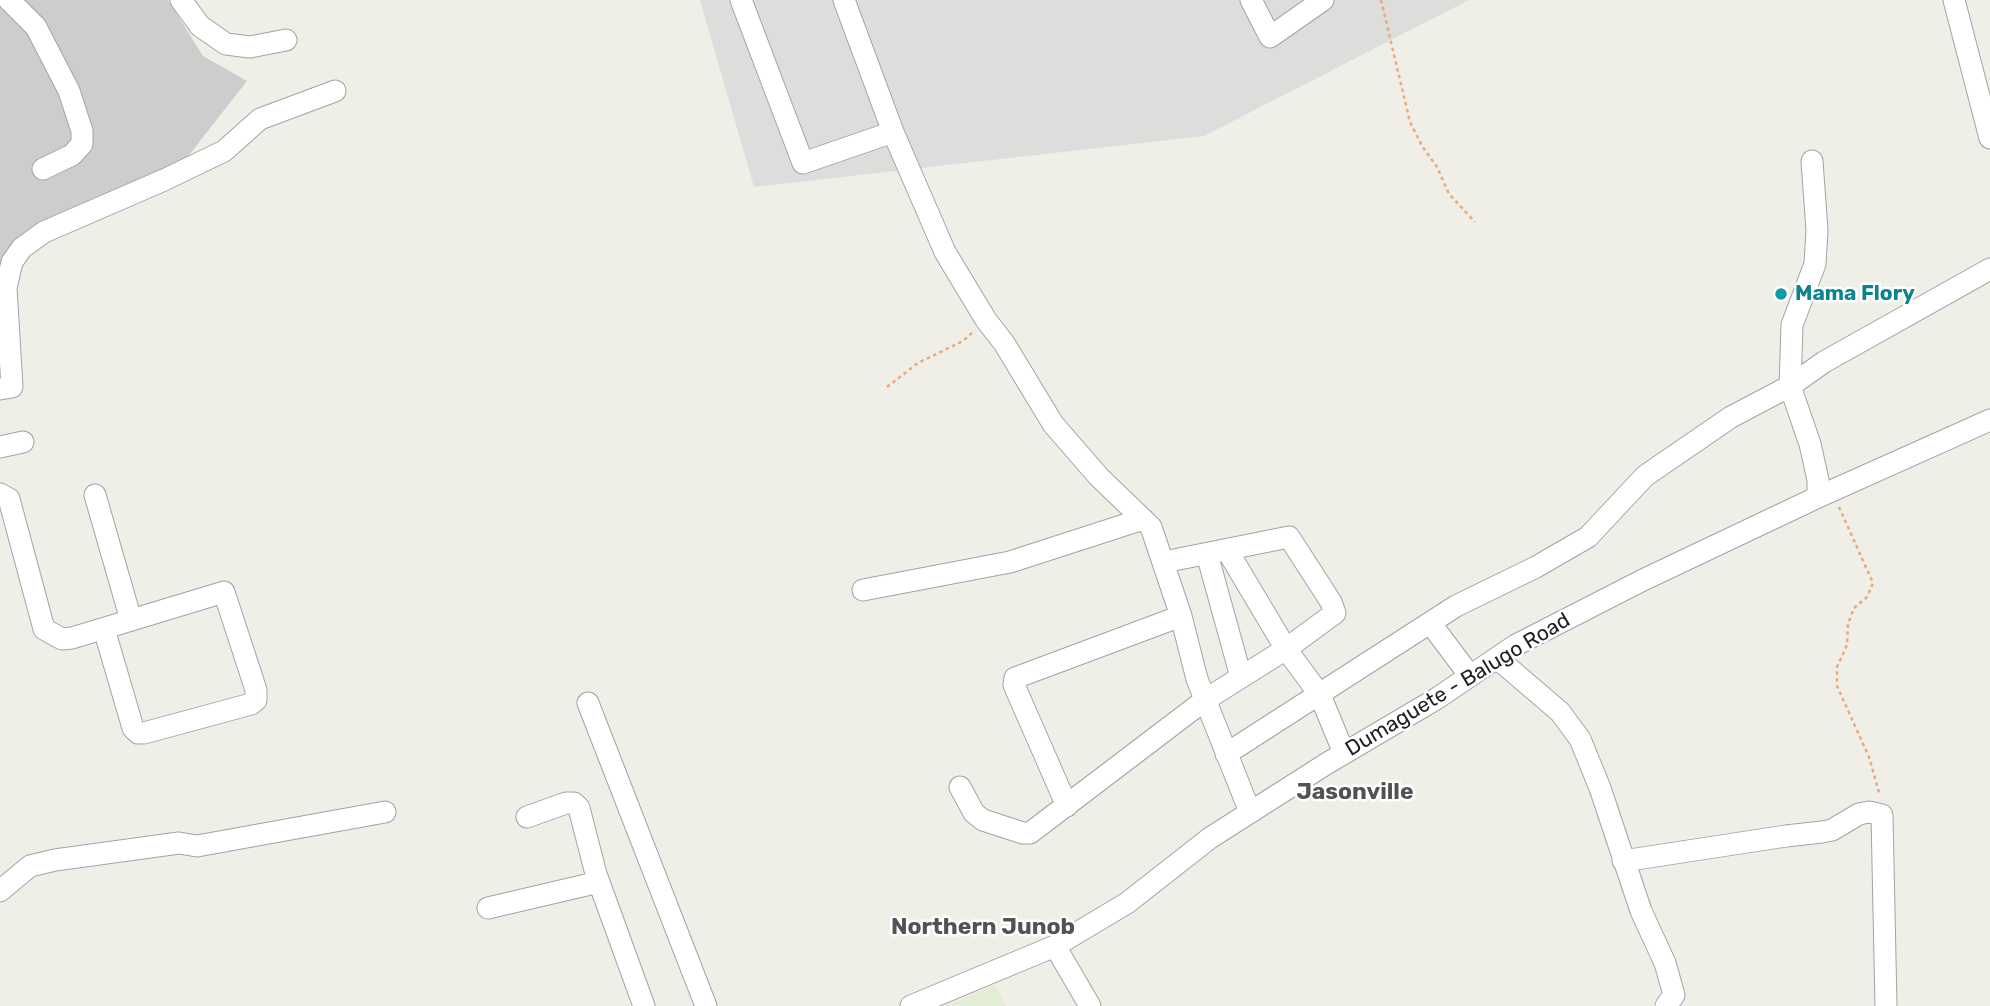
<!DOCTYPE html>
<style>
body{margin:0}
canvas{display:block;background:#efefe7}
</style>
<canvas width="1990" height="1006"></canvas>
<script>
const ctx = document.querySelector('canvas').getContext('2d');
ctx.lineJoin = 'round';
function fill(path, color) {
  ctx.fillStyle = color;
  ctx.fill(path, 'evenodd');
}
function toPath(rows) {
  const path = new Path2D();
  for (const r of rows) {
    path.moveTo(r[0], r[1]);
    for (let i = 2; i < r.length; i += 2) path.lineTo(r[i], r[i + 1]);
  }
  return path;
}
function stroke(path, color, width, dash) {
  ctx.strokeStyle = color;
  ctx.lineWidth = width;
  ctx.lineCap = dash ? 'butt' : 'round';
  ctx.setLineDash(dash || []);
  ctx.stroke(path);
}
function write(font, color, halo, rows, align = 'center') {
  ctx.font = font + ' Rubik,sans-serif';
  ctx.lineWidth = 5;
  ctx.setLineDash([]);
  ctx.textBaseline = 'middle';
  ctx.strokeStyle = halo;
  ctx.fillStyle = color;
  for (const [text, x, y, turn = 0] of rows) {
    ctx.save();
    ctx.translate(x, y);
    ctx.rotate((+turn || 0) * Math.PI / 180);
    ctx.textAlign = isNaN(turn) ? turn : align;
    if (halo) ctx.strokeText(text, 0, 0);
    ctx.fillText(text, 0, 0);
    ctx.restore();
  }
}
const residential = toPath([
 [700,0,1469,0,1204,136,754,187]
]);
const religious = toPath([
 [0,0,168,0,203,56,247,81,182,164,7,248,0,278]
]);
const farmland = toPath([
 [995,985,1006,1006,945,1006]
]);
const path = toPath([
 [1381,0,1410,122,1422,146,1437,167,1449,194,1475,222],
 [887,387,918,363,963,341,973,332],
 [1839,507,1873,583,1867,597,1854,608,1848,624,1847,645,1837,667,1837,686,1869,757,1880,796]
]);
const minor = toPath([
 [9,0,36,27,69,91,82,131,82,144,72,155,43,169],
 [181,0,200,26,226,44,250,47,286,40],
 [741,0,803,163,893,132],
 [844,0,893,132,945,252,986,320,1004,343,1053,424,1099,477,1151,527,1181,616,1197,679,1250,812],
 [1251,0,1270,37,1323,0],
 [1954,0,1990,138],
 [1812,161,1817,230,1815,264,1792,325,1790,386,1810,444,1818,480,1818,497],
 [0,389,12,387,6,288,12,262,22,248,44,232,164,180,224,151,260,119,335,91],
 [0,447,23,442],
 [0,494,9,499,44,629,62,639,72,638,224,592,256,690,256,700,251,704,144,733,138,733,133,728,104,629],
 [95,495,131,620],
 [1227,550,1286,649,1320,695,1344,753],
 [1207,554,1241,677],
 [863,590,1010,562,1143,519],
 [1431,624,1470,676],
 [1497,658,1560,712,1580,739,1600,788,1641,911,1665,963,1674,995,1666,1006],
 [588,703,706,1006],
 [1226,754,1456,606,1536,567,1588,537,1645,476,1731,417,1790,386,1824,362,1990,269],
 [960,787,974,813,983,820,1023,833,1030,833,1205,700,1286,649,1335,613,1331,602,1289,537,1164,562],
 [1067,806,1014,685,1015,678,1181,616],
 [527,817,566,803,574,803,579,808,596,874,644,1006],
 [1623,861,1786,836,1822,832,1832,830,1859,814,1869,812,1882,815,1886,1006],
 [0,891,30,866,55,860,179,843,197,846,385,812],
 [488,908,599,882],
 [1055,946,1090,1006],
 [911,1006,1055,946,1127,903,1210,838,1326,764,1436,699,1516,645,1643,580,1818,497,1990,420]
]);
const markers = [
 [1781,294,7,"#0f9aa8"]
];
const cultureNames = [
 ["Mama Flory",1795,294]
];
const streetNames = [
 ["Dumaguete - Balugo Road",1458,685,-31]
];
const neighbourhoodNames = [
 ["Jasonville",1355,792],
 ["Northern Junob",983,927]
];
fill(residential, '#dddddc');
fill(religious, '#cdcdcd');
fill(farmland, '#e3ecd4');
stroke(minor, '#a3a3a3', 23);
stroke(path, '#eca87a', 2.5, [3.5, 3.5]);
stroke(minor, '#fff', 21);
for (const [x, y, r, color] of markers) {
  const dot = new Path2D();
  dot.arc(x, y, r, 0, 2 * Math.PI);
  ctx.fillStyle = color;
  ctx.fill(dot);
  stroke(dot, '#fff', 2.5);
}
write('bold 21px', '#0d838f', '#fff', cultureNames, 'left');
write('21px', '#1f1f1f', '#fff', streetNames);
write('bold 23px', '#525252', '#fff', neighbourhoodNames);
</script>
